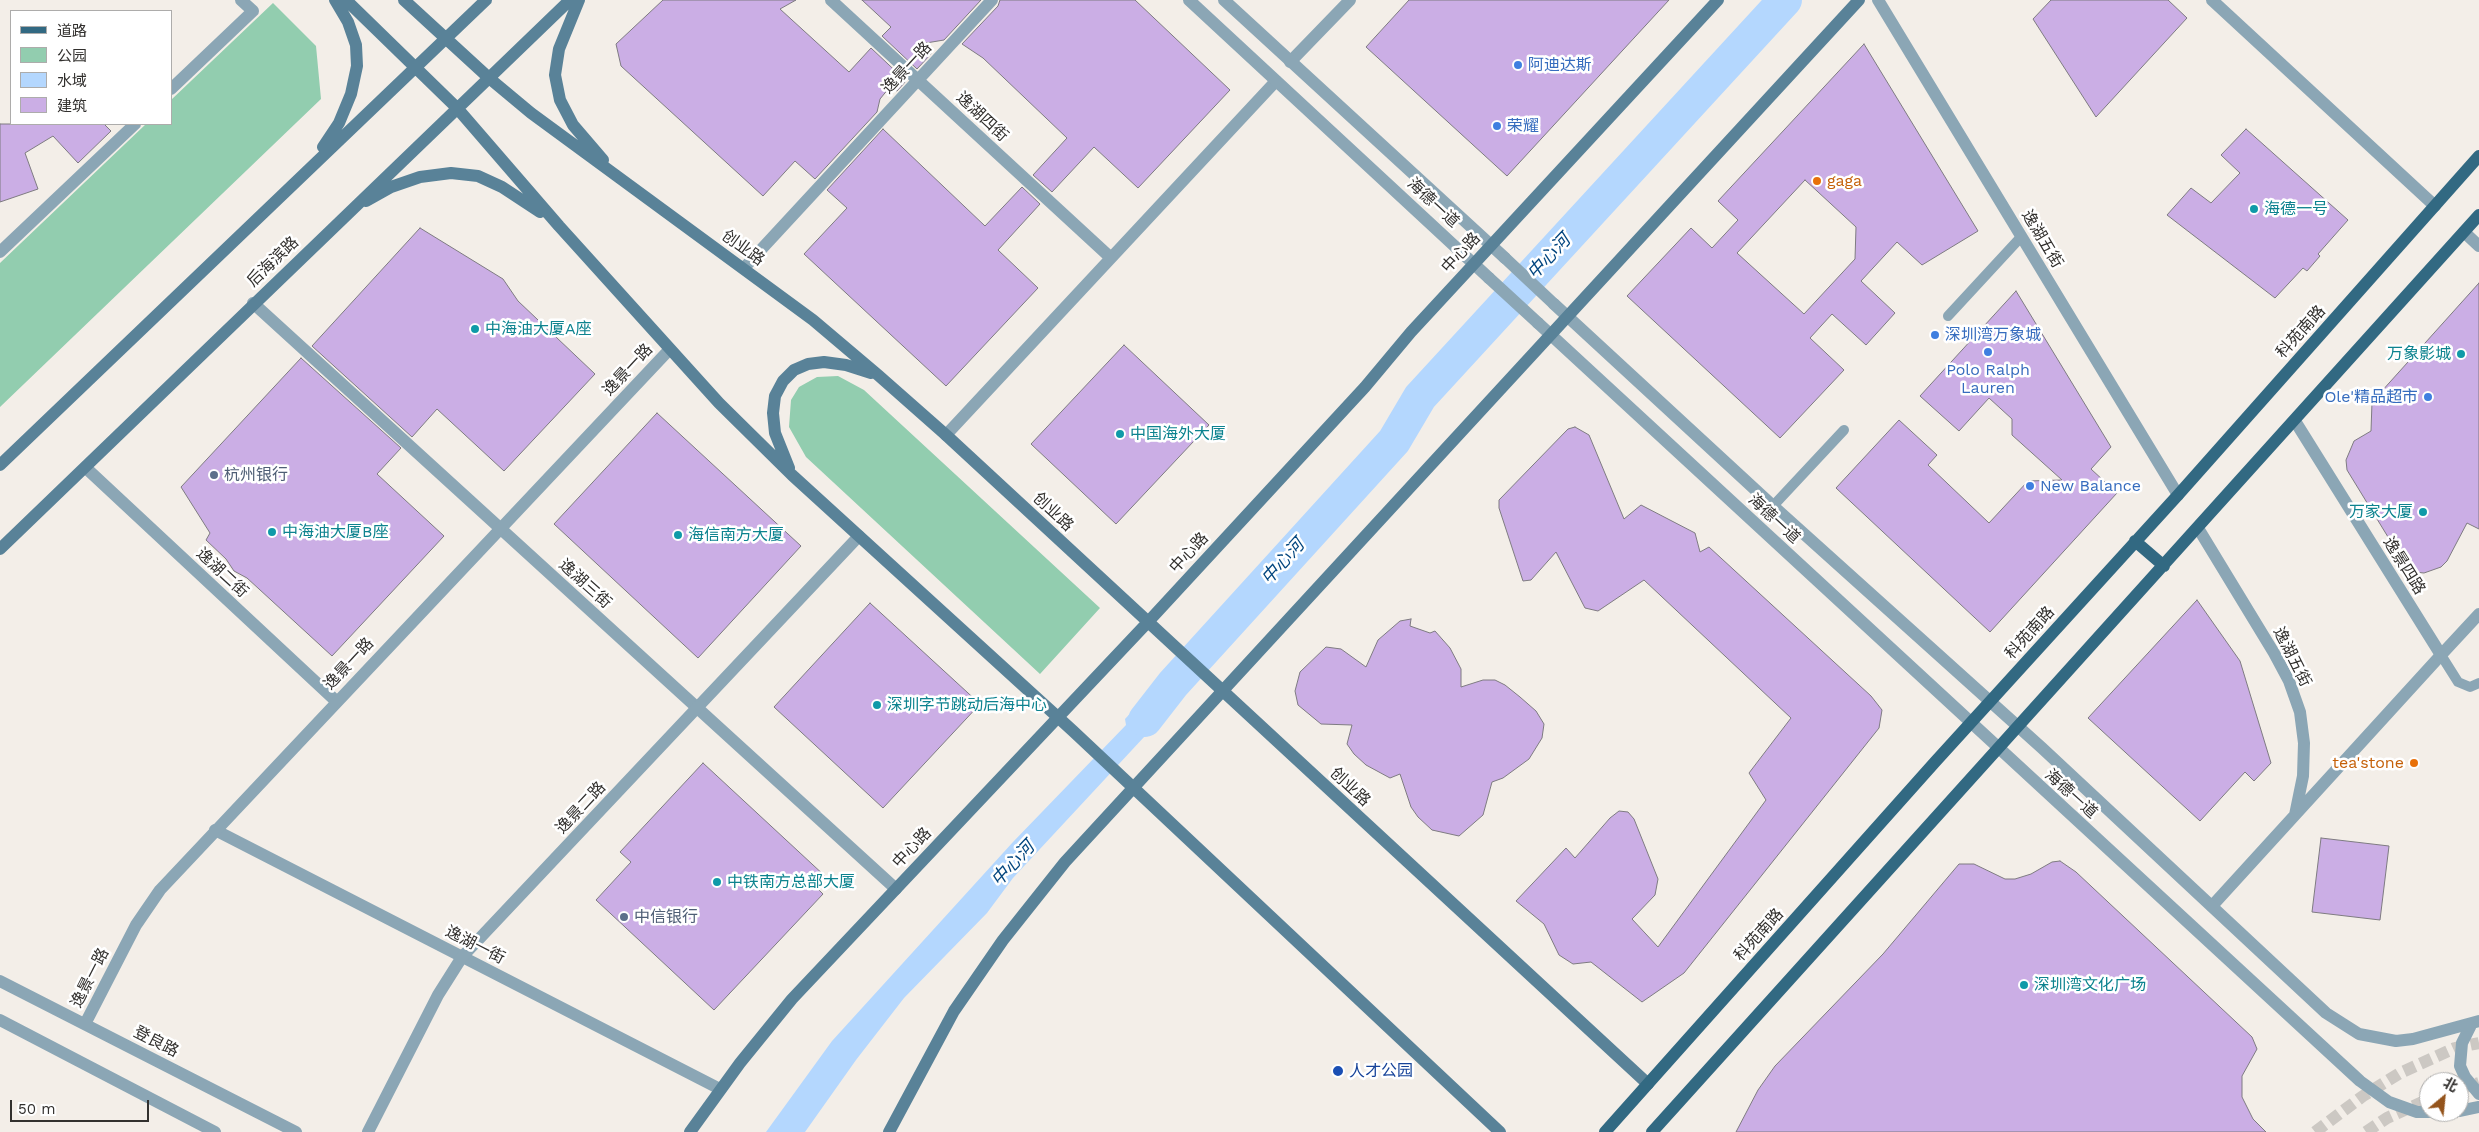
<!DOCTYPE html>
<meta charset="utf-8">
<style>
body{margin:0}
#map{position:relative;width:2479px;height:1132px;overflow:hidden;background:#f3eee8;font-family:"Work Sans","Noto Sans SC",sans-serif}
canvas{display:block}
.legend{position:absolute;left:10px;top:10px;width:162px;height:115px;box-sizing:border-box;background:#fff;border:1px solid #adacab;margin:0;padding:6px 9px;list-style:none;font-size:15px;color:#32302e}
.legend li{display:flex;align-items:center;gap:10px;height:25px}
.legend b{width:25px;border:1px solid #adacab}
.north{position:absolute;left:2419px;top:1072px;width:50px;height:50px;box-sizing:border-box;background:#fff;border:1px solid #adacab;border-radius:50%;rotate:28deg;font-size:14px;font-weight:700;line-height:20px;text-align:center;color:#32302e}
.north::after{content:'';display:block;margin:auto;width:18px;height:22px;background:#94541c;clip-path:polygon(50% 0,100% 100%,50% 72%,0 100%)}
.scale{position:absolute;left:10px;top:1100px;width:139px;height:22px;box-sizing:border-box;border:2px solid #32302e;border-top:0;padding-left:6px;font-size:15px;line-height:18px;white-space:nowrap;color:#32302e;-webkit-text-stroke:4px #fff;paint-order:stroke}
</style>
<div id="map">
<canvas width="2479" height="1132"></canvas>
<ul class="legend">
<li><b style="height:6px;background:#326982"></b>道路</li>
<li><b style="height:14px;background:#92cdaf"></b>公园</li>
<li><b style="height:14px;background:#b4d7fe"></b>水域</li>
<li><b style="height:14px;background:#cbaee5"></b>建筑</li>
</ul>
<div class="north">北</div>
<div class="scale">50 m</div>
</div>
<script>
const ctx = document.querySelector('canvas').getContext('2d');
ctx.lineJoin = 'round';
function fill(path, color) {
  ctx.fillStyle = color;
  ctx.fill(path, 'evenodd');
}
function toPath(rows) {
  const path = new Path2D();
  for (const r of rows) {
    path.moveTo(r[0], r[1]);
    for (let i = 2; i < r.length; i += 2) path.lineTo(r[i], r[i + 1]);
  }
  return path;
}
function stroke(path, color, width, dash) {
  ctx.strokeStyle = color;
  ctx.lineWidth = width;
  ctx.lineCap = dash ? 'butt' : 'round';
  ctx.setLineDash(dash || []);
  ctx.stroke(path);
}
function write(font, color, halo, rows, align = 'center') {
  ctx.font = font + ' "Work Sans","Noto Sans SC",sans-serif';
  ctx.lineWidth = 5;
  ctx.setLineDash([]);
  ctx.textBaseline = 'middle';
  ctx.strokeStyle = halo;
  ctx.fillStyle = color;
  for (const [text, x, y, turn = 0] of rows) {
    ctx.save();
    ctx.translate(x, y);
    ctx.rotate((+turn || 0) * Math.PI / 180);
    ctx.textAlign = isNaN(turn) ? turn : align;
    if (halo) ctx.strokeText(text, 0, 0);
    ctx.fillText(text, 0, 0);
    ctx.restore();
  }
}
const green = toPath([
 [273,3,316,46,321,99,0,407,0,263,146,124,171,124,171,100],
 [838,376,864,390,1100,608,1040,674,806,457,789,427,791,400,799,387,817,377]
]);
const water = toPath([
 [1165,676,1184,694,1013,878,987,913,904,998,856,1060,805,1132,766,1132,832,1041,1013,842,1126,725,1125,719]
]);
const river = toPath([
 [1145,720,1173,684,1394,441,1420,397,1785,0]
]);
const building = toPath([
 [663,0,796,0,780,9,849,72,871,48,906,81,897,91,889,88,880,99,877,112,815,179,795,161,763,196,621,66,616,44,663,0],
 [862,0,981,0,944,40,926,43,931,54,917,69,882,36,891,27,862,0],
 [1000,0,1135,0,1230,90,1138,188,1094,147,1052,192,1033,175,1067,138,983,58,962,44,998,6,1000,0],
 [1409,0,1669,0,1507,176,1366,47,1409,0],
 [2051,0,2168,0,2187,18,2096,117,2033,19,2051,0],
 [1864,44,1978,231,1922,265,1897,242,1861,281,1895,313,1866,345,1832,314,1810,338,1844,370,1780,438,1627,296,1691,228,1712,248,1738,220,1718,201,1864,44],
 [1805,180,1856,227,1855,259,1804,314,1737,253,1805,180],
 [0,124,104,124,111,131,78,163,53,136,25,153,38,189,0,202,0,124],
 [883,129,985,226,1022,187,1040,204,998,250,1038,288,946,386,804,254,847,208,827,190,883,129],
 [2246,129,2348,220,2318,254,2320,256,2307,271,2303,268,2275,298,2167,215,2191,188,2211,203,2240,173,2221,155,2246,129],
 [420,228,503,279,518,301,595,374,504,471,437,409,412,437,312,346,420,228],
 [2479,283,2479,529,2467,523,2447,561,2441,567,2424,573,2415,572,2407,568,2347,470,2346,460,2354,441,2371,431,2372,402,2479,283],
 [2016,291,2111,447,2091,469,2117,493,1990,632,1836,488,1899,420,1937,455,1928,465,1989,523,2028,481,2062,480,2012,435,2012,419,1989,398,1959,431,1920,396,2016,291],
 [1124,345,1209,425,1116,524,1031,444,1124,345],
 [301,358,401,448,377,474,444,536,332,656,247,578,234,571,226,559,206,540,210,533,181,487,301,358],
 [657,413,801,546,698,658,554,524,657,413],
 [1575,427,1589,435,1624,519,1641,505,1695,533,1700,552,1709,547,1871,696,1882,710,1879,728,1684,973,1642,1002,1591,962,1573,964,1559,955,1544,924,1516,901,1566,848,1575,858,1610,818,1619,811,1628,812,1634,819,1658,879,1655,895,1632,919,1658,947,1766,800,1749,773,1791,718,1644,580,1598,611,1585,608,1556,552,1531,580,1523,581,1499,508,1499,500,1568,429,1575,427],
 [2197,600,2240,661,2271,763,2254,781,2245,772,2200,821,2088,718,2197,600],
 [870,603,980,704,883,808,774,707,870,603],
 [1411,619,1410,626,1430,633,1435,631,1450,648,1461,669,1461,687,1483,680,1495,680,1505,685,1520,697,1536,711,1544,724,1542,738,1529,759,1503,778,1492,782,1483,815,1459,836,1432,830,1418,817,1411,807,1400,774,1390,778,1366,765,1354,754,1347,744,1352,725,1321,724,1298,705,1295,691,1300,672,1326,647,1341,649,1366,667,1378,640,1400,621,1411,619],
 [703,763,826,877,816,887,823,894,714,1010,596,900,631,862,620,852,703,763],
 [2321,838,2389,846,2380,920,2312,912,2321,838],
 [2060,861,2076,872,2252,1037,2257,1049,2242,1076,2242,1097,2253,1119,2266,1132,1736,1132,1758,1090,1775,1066,1883,954,1959,864,1974,864,2005,879,2015,879,2031,874,2052,862,2060,861]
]);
const secondaryTunnel = toPath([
 [2459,1089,2479,1083],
 [2315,1132,2363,1096,2400,1073,2455,1048,2479,1043],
 [2366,1132,2387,1118,2429,1099]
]);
const service = toPath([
 [1948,316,2021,237],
 [1773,506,1844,430],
 [2441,655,2458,682,2470,687,2479,683]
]);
const pedestrian = toPath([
 [2198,528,2274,653,2289,681,2300,712,2304,743,2303,776,2295,815],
 [2212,906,2441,655]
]);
const minor = toPath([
 [831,0,1111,258],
 [1878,0,2178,495],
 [2212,0,2435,206],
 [1290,62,1350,0],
 [171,89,253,11,241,0],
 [2464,232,2479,246],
 [0,252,135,124],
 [744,268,992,0],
 [253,303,896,889],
 [2295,421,2441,655,2479,614],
 [946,435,1276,81],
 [86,468,336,701],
 [215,830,720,1089]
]);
const tertiary = toPath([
 [1189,0,1489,278],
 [1224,0,1505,258],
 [1554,304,1773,506,2042,748,2326,1013,2359,1034,2396,1041,2413,1039,2479,1021],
 [1538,323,2360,1081,2389,1102,2417,1112,2451,1112],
 [0,981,296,1132],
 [0,1020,215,1132],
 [2472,1023,2462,1043,2460,1066,2465,1077,2479,1094],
 [85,1024,136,925,160,890,669,350],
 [2459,1111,2479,1107],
 [368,1132,438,995,462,957,859,536]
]);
const secondary = toPath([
 [346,0,457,108,559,226,719,403,792,475,1073,731,1500,1132],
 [404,0,489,78,531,113,813,320,878,375,946,435,1648,1084],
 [579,0,559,49,555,75,560,100,573,125,603,160],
 [323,147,339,123,351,94,357,66,356,45,348,22,335,0],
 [366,201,391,187,420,177,451,173,478,176,502,187,540,212],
 [0,465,486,0],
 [789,468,775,433,773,413,775,396,783,381,794,370,808,364,824,362,846,365,871,373],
 [0,549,570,0],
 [690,1132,740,1063,792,999,1148,622,1365,387,1411,332,1718,0],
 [889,1132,954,1011,1003,940,1065,862,1859,0]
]);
const primary = toPath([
 [2135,541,2164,566],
 [1605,1132,1935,762,2178,495,2479,156],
 [1652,1132,2479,215]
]);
const tertiaryBridge = toPath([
 [1505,258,1554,304],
 [1489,278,1538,323]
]);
const markers = [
 [1518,65,5,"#3f7fe0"],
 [1497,126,5,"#3f7fe0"],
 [1817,181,5,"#e8710a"],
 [2254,209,5,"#0f9aa8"],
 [475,329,5,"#0f9aa8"],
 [1935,335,5,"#3f7fe0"],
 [1988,352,5,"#3f7fe0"],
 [2461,354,5,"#0f9aa8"],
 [2428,397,5,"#3f7fe0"],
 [1120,434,5,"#0f9aa8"],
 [214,475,5,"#5c6f8a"],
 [2030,486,5,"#3f7fe0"],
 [2423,512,5,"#0f9aa8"],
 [272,532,5,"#0f9aa8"],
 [678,535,5,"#0f9aa8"],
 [877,705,5,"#0f9aa8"],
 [2414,763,5,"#e8710a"],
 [717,882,5,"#0f9aa8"],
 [624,917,5,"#5c6f8a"],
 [2024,985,5,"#0f9aa8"],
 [1338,1071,6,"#1a4fb4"]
];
const shopNames = [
 ["阿迪达斯",1528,65],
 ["荣耀",1507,126],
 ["深圳湾万象城",1945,335],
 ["Polo Ralph",1988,370,"center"],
 ["Lauren",1988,388,"center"],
 ["Ole'精品超市",2418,397,"right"],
 ["New Balance",2040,486]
];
const streetNames = [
 ["逸景一路",907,68,-47],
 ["逸湖四街",982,117,43],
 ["海德一道",1433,203,43],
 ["逸湖五街",2042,239,59],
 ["创业路",743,248,36],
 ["中心路",1461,253,-47],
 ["后海滨路",273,262,-44],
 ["科苑南路",2301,332,-48],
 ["逸景一路",628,370,-47],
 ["创业路",1053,512,43],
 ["海德一道",1774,519,43],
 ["中心路",1189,553,-47],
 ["逸景四路",2404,566,58],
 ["逸湖二街",222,573,43],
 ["逸湖三街",585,584,42],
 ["科苑南路",2030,633,-48],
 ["逸湖五街",2292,657,63],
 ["逸景一路",349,664,-47],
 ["创业路",1350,787,43],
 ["海德一道",2071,794,42],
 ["逸景二路",581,808,-47],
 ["中心路",912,848,-47],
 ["科苑南路",1759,935,-48],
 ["逸湖一街",475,945,27],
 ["逸景一路",90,978,-63],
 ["登良路",156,1042,27]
];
const foodNames = [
 ["gaga",1827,181],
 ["tea'stone",2404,763,"right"]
];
const cultureNames = [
 ["海德一号",2264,209],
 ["中海油大厦A座",485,329],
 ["万象影城",2451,354,"right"],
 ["中国海外大厦",1130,434],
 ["万家大厦",2413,512,"right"],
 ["中海油大厦B座",282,532],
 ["海信南方大厦",688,535],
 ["深圳字节跳动后海中心",887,705],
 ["中铁南方总部大厦",727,882],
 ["深圳湾文化广场",2034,985]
];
const serviceNames = [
 ["杭州银行",224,475],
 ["中信银行",634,917]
];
const transitNames = [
 ["人才公园",1349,1071]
];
const waterNames = [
 ["中心河",1549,257,-47],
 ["中心河",1283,562,-48],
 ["中心河",1013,864,-47]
];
fill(green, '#92cdaf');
fill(water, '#b4d7fe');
stroke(river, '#b4d7fe', 34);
fill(building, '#cbaee5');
stroke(building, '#7e7b81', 1);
stroke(secondaryTunnel, '#ccc8c3', 12, [12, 6]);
stroke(service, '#8ba6b5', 10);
stroke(pedestrian, '#8ba6b5', 12);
stroke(minor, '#8ba6b5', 12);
stroke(tertiary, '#8ba6b5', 12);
stroke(secondary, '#598298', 12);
stroke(primary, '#326982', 12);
stroke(tertiaryBridge, '#8ba6b5', 12);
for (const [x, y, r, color] of markers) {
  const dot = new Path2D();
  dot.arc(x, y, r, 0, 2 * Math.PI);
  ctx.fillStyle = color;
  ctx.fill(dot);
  stroke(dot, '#fff', 2);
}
write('16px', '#366cbe', '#fff', shopNames, 'left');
write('16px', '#32302e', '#fff', streetNames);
write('16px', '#c56008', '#fff', foodNames, 'left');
write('16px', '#0d838f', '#fff', cultureNames, 'left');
write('16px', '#4e5e75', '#fff', serviceNames, 'left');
write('16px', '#164399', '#fff', transitNames, 'left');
write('italic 18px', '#03467f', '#fff', waterNames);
</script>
